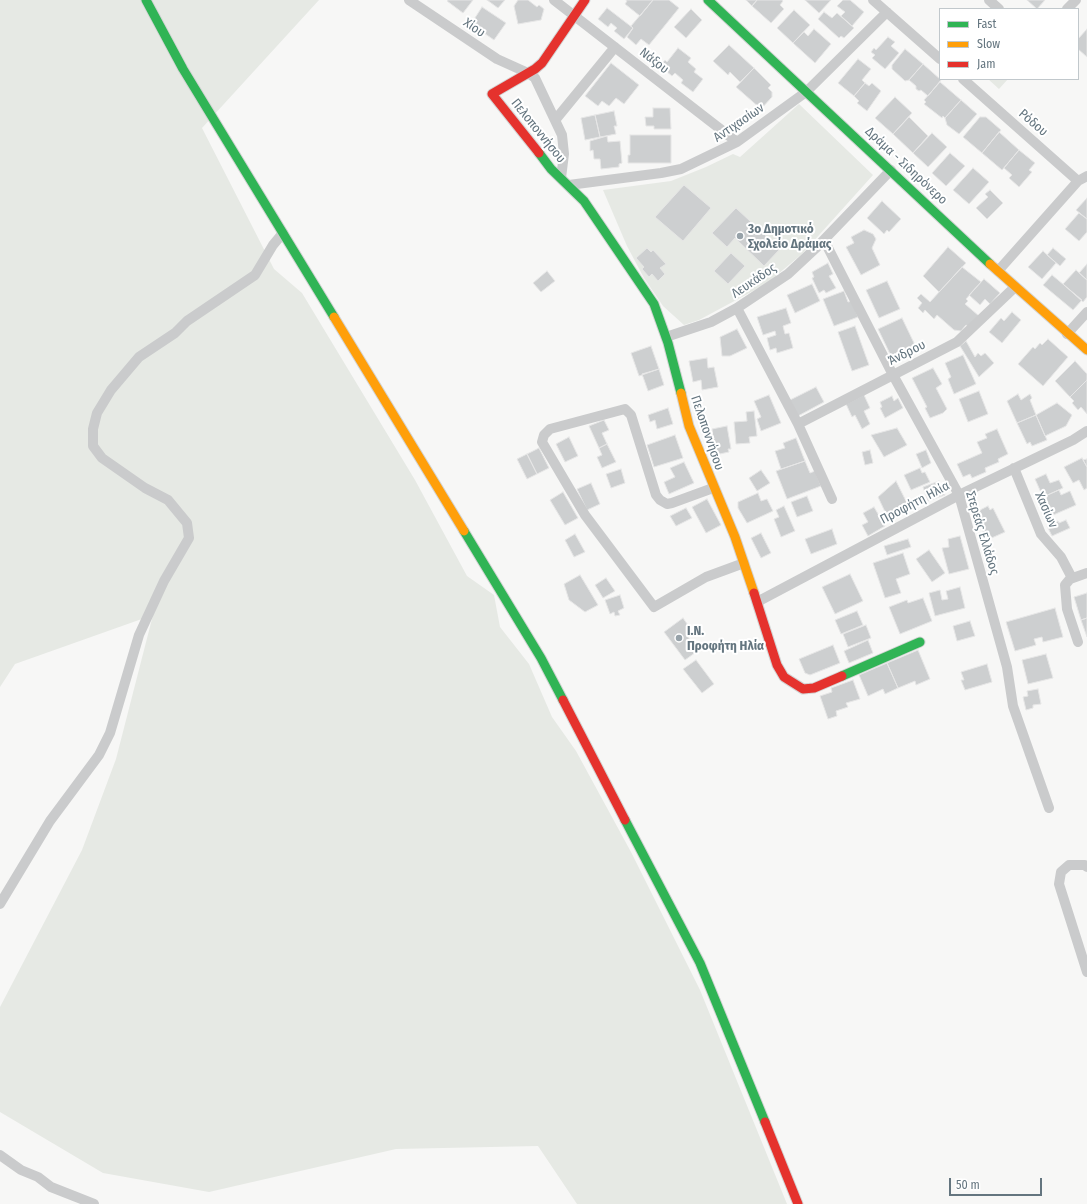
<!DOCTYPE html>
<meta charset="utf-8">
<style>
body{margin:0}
#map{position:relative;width:1087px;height:1204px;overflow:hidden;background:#f7f7f6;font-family:"Fira Sans Condensed",sans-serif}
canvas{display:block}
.legend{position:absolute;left:939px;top:8px;width:140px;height:72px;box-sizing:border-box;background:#fff;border:1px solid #c1c8cc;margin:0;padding:5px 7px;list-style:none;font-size:12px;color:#64757f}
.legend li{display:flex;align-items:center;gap:8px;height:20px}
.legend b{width:20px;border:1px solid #c1c8cc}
.scale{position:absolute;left:949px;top:1178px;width:93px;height:18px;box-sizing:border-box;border:2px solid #64757f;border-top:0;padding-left:5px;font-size:12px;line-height:14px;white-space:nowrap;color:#64757f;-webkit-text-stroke:3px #fff;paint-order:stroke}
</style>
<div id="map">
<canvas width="1087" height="1204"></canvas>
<ul class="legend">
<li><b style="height:5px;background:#30b455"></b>Fast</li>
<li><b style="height:5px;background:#ff9f0a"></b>Slow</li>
<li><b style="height:5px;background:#e5322d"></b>Jam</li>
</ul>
<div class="scale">50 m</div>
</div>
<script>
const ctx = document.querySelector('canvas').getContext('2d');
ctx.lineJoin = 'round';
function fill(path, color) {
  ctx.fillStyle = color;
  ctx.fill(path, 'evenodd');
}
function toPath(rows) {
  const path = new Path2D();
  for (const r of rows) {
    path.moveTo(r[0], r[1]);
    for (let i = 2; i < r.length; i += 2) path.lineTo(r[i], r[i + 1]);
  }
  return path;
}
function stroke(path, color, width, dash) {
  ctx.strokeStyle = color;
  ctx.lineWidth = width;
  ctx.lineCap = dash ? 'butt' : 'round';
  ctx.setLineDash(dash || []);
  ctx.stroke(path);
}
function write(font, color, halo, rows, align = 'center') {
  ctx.font = font + ' "Fira Sans Condensed",sans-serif';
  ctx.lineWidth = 4;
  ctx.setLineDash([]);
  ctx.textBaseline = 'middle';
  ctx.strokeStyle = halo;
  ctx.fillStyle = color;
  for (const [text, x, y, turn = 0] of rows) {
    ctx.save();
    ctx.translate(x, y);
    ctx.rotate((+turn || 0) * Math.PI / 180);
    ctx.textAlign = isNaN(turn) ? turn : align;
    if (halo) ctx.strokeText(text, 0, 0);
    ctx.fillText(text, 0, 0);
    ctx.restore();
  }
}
const green = toPath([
 [0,0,319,0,202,128,274,269,302,293,415,480,467,576,494,595,500,627,529,664,552,717,576,751,631,852,700,990,787,1204,577,1204,538,1146,396,1149,209,1192,103,1173,0,1112,0,1007,82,850,116,759,153,615,15,664,0,687],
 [988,79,1008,79,999,89],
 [799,104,873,175,802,254,766,284,699,320,684,325,663,306,644,278,627,246,603,190,671,181,706,167,733,154,740,157]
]);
const building = toPath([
 [448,0,473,0,463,13,447,1,448,0],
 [487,0,505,0,498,8,487,0],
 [518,0,528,0,537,7,539,5,544,9,541,20,518,24,514,6,518,0],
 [626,0,653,0,640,16,625,4,627,1,626,0],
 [653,0,669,0,679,8,649,45,641,39,636,45,627,37,633,28,631,26,653,0],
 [746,0,757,0,752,6,746,0],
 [757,0,782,0,783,1,780,5,784,9,771,23,752,6,757,0],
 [805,0,831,0,819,13,805,0],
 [843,0,850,0,864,12,852,26,841,16,845,12,837,6,843,0],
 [1027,0,1045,0,1037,9,1027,0],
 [482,7,506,23,494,40,471,24,482,7],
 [607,8,633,28,624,39,614,31,617,28,611,23,608,27,598,19,607,8],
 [691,9,702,20,686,38,674,27,691,9],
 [794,10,810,25,793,43,777,28,794,10],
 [824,12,832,18,837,13,854,28,844,38,841,36,839,38,818,19,824,12],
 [814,29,831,44,815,63,793,43,804,32,808,36,814,29],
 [1087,29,1087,57,1078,49,1078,39,1087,29],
 [888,37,895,42,891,46,899,53,885,69,872,58,875,55,871,52,874,48,876,50,888,37],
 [729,45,754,68,740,82,730,72,728,75,713,61,729,45],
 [678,48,691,58,688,62,696,69,694,72,703,79,693,92,681,83,683,80,675,73,672,76,660,66,665,60,667,62,678,48],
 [905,49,923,64,909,80,905,81,892,69,892,65,905,49],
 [858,59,871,69,862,80,865,83,854,96,838,83,858,59],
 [611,63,639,85,624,104,616,98,609,106,602,101,598,106,585,96,611,63],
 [923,64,941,80,928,96,921,90,919,91,916,89,916,86,909,80,923,64],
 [754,68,771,85,768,88,772,92,772,97,761,109,736,87,754,68],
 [940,82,961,100,945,118,943,116,942,118,924,104,926,102,924,100,940,82],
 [865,83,869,86,872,83,881,91,867,111,857,103,859,101,854,96,865,83],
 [895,97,912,113,893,134,875,118,895,97],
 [961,100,977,114,959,134,947,125,945,118,961,100],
 [653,108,670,108,671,129,654,129,654,126,646,126,645,117,653,117,653,108],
 [614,111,617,126,614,126,616,134,600,137,595,115,614,111],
 [595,115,600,137,585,140,581,118,595,115],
 [909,117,928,136,913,153,893,134,909,117],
 [980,117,986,117,1001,130,982,153,963,137,980,117],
 [999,132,1019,150,1002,170,982,153,999,132],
 [932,133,947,147,928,167,913,153,932,133],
 [630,135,671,135,671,163,628,163,628,155,630,155,630,135],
 [607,136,608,142,620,141,622,163,619,164,619,167,601,169,600,159,594,159,593,150,590,151,590,141,607,136],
 [1019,150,1035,163,1029,170,1032,172,1019,187,1009,178,1012,175,1004,168,1019,150],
 [950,153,965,166,946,186,932,173,950,153],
 [973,168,989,182,969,204,953,190,973,168],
 [684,185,711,208,683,241,655,217,684,185],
 [990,190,1003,203,987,219,976,208,988,197,985,194,990,190],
 [1087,198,1087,219,1076,210,1087,198],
 [882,201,901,219,889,232,887,230,884,234,867,218,882,201],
 [736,208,780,249,764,266,735,238,727,247,712,233,736,208],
 [1079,213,1087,219,1087,232,1079,241,1065,229,1079,213],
 [864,230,873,234,876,239,872,248,880,265,861,275,846,247,854,243,851,237,864,230],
 [948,247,966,263,939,292,923,276,948,247],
 [647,248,651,252,653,250,666,264,660,268,665,274,658,281,652,274,649,277,642,269,644,267,636,258,647,248],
 [1053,248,1066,259,1060,266,1047,255,1053,248],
 [1043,251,1056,263,1042,279,1028,267,1043,251],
 [731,253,745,266,728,284,714,271,731,253],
 [828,263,833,274,829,276,836,288,826,293,824,290,819,293,812,278,814,277,812,272,828,263],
 [1087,264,1087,280,1079,273,1087,264],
 [962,267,981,282,966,299,968,301,965,304,979,316,969,327,966,325,961,331,954,330,937,315,934,319,925,310,923,313,918,308,922,303,917,298,921,294,930,302,962,267],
 [1076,270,1087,280,1087,297,1083,302,1063,284,1076,270],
 [547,271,555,281,541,292,533,283,547,271],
 [1052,275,1082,300,1073,310,1043,285,1052,275],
 [984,279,1000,293,990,304,985,299,980,305,969,295,984,279],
 [887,281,900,309,879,318,866,290,887,281],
 [812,284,820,301,795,313,787,295,812,284],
 [844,291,848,302,852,301,858,317,834,326,823,299,844,291],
 [786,308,791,323,783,326,785,334,789,333,793,348,777,353,776,348,770,350,767,338,776,335,775,331,763,335,757,317,786,308],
 [1012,312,1021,320,1002,343,989,332,1001,318,1004,321,1012,312],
 [902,318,915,345,891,356,878,329,902,318],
 [855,326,869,365,852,371,838,332,855,326],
 [737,329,747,348,730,356,722,356,720,337,737,329],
 [1048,339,1068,357,1043,386,1018,364,1033,347,1035,349,1040,343,1042,345,1048,339],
 [966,341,975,357,978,353,981,356,985,353,994,363,979,377,960,346,966,341],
 [651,346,659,369,639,376,631,353,651,346],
 [963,355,976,384,954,394,948,379,951,377,945,363,963,355],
 [707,358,708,368,714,367,718,387,702,390,701,380,693,382,689,361,707,358],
 [1075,361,1087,374,1087,380,1070,397,1055,381,1075,361],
 [933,368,942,384,936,388,947,409,943,413,930,418,925,408,927,407,912,378,933,368],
 [659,369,664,385,648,391,642,374,659,369],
 [1087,380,1087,414,1081,407,1078,410,1072,403,1074,401,1070,397,1087,380],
 [816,387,824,402,798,416,790,400,816,387],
 [979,391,988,414,968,422,959,399,979,391],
 [1018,394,1021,400,1030,394,1032,398,1030,400,1036,415,1017,423,1007,401,1018,394],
 [769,395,781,423,761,431,757,419,761,417,754,401,769,395],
 [864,395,870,408,864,411,870,424,862,429,855,415,852,417,846,404,864,395],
 [892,396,894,401,898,398,903,408,885,418,880,408,882,407,880,402,892,396],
 [1057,403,1072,415,1066,426,1045,436,1036,415,1057,403],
 [668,408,673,424,657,429,655,420,650,422,648,415,668,408],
 [754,411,757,436,749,437,750,443,736,444,734,422,747,421,746,412,754,411],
 [1036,415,1047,440,1032,446,1030,442,1027,444,1017,423,1036,415],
 [604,420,609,430,602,433,607,444,599,448,589,426,604,420],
 [727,426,731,449,728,449,729,452,715,455,712,429,727,426],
 [897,428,907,445,884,457,871,435,897,428],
 [997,429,1008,454,998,459,999,462,985,468,986,472,972,478,970,474,963,477,957,464,982,453,977,442,987,438,985,434,997,429],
 [675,435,683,458,654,467,647,445,675,435],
 [569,437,578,456,565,462,556,444,569,437],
 [796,438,805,461,781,469,775,451,785,448,783,443,796,438],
 [607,444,616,462,602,468,597,457,602,455,599,448,607,444],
 [539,448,549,468,537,474,527,454,539,448],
 [870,450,873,463,865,465,862,452,870,450],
 [926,450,931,463,922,468,916,454,926,450],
 [527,454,537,474,527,479,517,459,527,454],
 [1082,458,1087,467,1087,488,1084,490,1079,480,1073,483,1064,467,1082,458],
 [1087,459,1087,467,1083,460,1087,459],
 [805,461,810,473,815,471,821,486,787,499,776,471,805,461],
 [684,462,694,483,669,494,664,482,675,477,670,468,684,462],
 [920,468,922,473,925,472,930,482,911,490,904,475,920,468],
 [621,469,625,483,611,488,606,474,621,469],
 [761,470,770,483,757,491,749,478,761,470],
 [1046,474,1050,483,1059,480,1063,488,1043,497,1035,479,1046,474],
 [896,481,908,505,887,516,878,497,896,481],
 [939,481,945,495,928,501,923,487,939,481],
 [591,483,600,504,587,510,577,489,591,483],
 [1059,490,1061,495,1070,491,1076,505,1051,516,1043,497,1059,490],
 [563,492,578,518,565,525,550,500,563,492],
 [758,493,761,501,767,499,773,511,747,523,738,508,738,502,758,493],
 [807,496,813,511,797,517,791,502,807,496],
 [707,499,721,525,706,533,692,507,707,499],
 [784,506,795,531,781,537,774,519,779,517,776,510,784,506],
 [988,506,990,510,993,508,1005,532,987,540,974,513,988,506],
 [874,507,885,526,868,536,862,525,868,522,863,513,874,507],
 [686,508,692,518,676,526,670,516,686,508],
 [1066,520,1070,528,1052,536,1047,526,1058,521,1059,523,1066,520],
 [832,529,837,544,811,554,805,539,832,529],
 [761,533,771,553,761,558,751,538,761,533],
 [575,534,585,552,574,557,565,540,575,534],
 [960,536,969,569,949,574,942,548,949,547,948,539,960,536],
 [908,539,911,547,887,555,884,546,908,539],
 [929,550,945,573,932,582,916,559,929,550],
 [903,553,910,574,896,579,901,593,885,598,873,563,903,553],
 [850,574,863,601,835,614,822,587,850,574],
 [580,575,598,605,585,612,569,600,564,584,580,575],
 [606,578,615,591,603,598,595,585,606,578],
 [960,587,965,608,935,616,929,593,940,590,942,600,948,599,946,591,960,587],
 [1087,593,1087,618,1081,620,1074,597,1087,593],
 [620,595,624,608,618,611,620,615,615,616,614,612,610,614,605,600,620,595],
 [923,598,932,621,900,634,889,607,907,600,908,603,923,598],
 [1055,608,1063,637,1043,642,1042,637,1034,639,1036,645,1015,651,1006,622,1055,608],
 [857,611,863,625,841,634,835,620,857,611],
 [683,618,692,631,686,635,699,650,685,660,664,632,683,618],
 [1087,618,1087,637,1081,620,1087,618],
 [970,621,975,636,957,641,953,626,970,621],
 [866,625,871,638,848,647,843,634,866,625],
 [868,640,873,653,849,663,844,651,868,640],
 [833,645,840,663,810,675,805,673,799,659,833,645],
 [918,650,930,679,916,685,915,681,898,688,887,663,918,650],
 [1046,654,1053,678,1028,684,1022,660,1046,654],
 [696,660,714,684,702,693,683,669,696,660],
 [887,663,898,688,885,694,883,689,868,696,859,675,887,663],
 [987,664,992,682,965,690,961,680,964,680,961,672,987,664],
 [853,680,860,699,846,703,848,707,836,711,837,716,828,719,820,696,832,692,831,688,853,680],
 [1038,689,1041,704,1033,705,1033,708,1026,710,1023,697,1028,696,1027,691,1038,689]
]);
const street = toPath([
 [409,0,497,59,528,73,535,78,562,135,564,154,561,178],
 [554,0,737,142],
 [873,0,940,59],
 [989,0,999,9],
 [1067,9,1076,0],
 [963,79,1078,181],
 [556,119,615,47],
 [569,185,661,173,681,169,737,142,806,92,887,12],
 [824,240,893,375,959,495,1007,667,1013,706,1049,808],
 [998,271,1078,181,1087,176],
 [737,308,798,424,832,499],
 [1067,334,1087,312],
 [666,337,711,322,737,308,788,274,817,247,891,170],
 [798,424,957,342,1015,287],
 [1014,468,1041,534,1061,557,1072,578],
 [713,488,672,503,667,504,660,500,656,495,631,415,625,409,550,429,544,435,542,442,585,515,654,607,706,577,744,563],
 [757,602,959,495,1073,440,1087,431],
 [1078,642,1067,609,1065,585,1070,579,1087,573],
 [1087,867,1085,865,1069,865,1061,872,1059,884,1087,972],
 [0,904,50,821,99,755,110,733,139,635,164,581,189,538,187,523,168,500,145,488,102,458,93,446,93,429,97,413,111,390,139,357,175,333,187,321,255,275,273,245,283,233],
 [0,1155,21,1170,38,1177,51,1187,94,1204]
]);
const fast = toPath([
 [146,0,183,69,334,317],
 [708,0,990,264],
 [539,153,551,169,584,201,654,304,668,343,681,393],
 [464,531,541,658,563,700],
 [842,676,920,642],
 [625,820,700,963,765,1122]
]);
const slow = toPath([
 [990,264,1087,350],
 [334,317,464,531],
 [681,393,689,426,735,537,754,593]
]);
const jam = toPath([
 [539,153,492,94,535,69,542,63,585,0],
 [754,593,777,665,784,677,803,689,814,688,842,676],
 [563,700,625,820],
 [765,1122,798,1204]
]);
const markers = [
 [740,236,4,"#97a2a9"],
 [679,638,4,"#97a2a9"]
];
const streetNames = [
 ["Χίου",474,28,34],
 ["Νάξου",654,61,38],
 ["Αντιχασίων",739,123,-34],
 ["Ρόδου",1033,123,41],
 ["Πελοποννήσου",538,131,51],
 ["Δράμα - Σιδηρόνερο",906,166,43],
 ["Λευκάδος",754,281,-34],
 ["Άνδρου",907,353,-27],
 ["Πελοποννήσου",707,433,71],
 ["Προφήτη Ηλία",915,503,-28],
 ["Χασίων",1046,510,66],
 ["Στερεάς Ελλάδος",982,533,73]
];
const poiNames = [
 ["3ο Δημοτικό",748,229],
 ["Σχολείο Δράμας",748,244],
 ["Ι.Ν.",687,631],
 ["Προφήτη Ηλία",687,646]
];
fill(green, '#e6e9e4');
fill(building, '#cdcfd0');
stroke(building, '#e6e6e6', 1);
stroke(fast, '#d3d4d4', 11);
stroke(slow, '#d3d4d4', 11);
stroke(jam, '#d3d4d4', 11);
stroke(street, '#cacbcc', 10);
stroke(fast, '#30b455', 9);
stroke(slow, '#ff9f0a', 9);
stroke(jam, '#e5322d', 9);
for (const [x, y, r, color] of markers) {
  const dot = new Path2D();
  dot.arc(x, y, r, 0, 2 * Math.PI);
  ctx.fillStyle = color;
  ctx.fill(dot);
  stroke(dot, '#fff', 1.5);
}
write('13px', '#64757f', '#fff', streetNames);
write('bold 13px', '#64757f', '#fff', poiNames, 'left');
</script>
